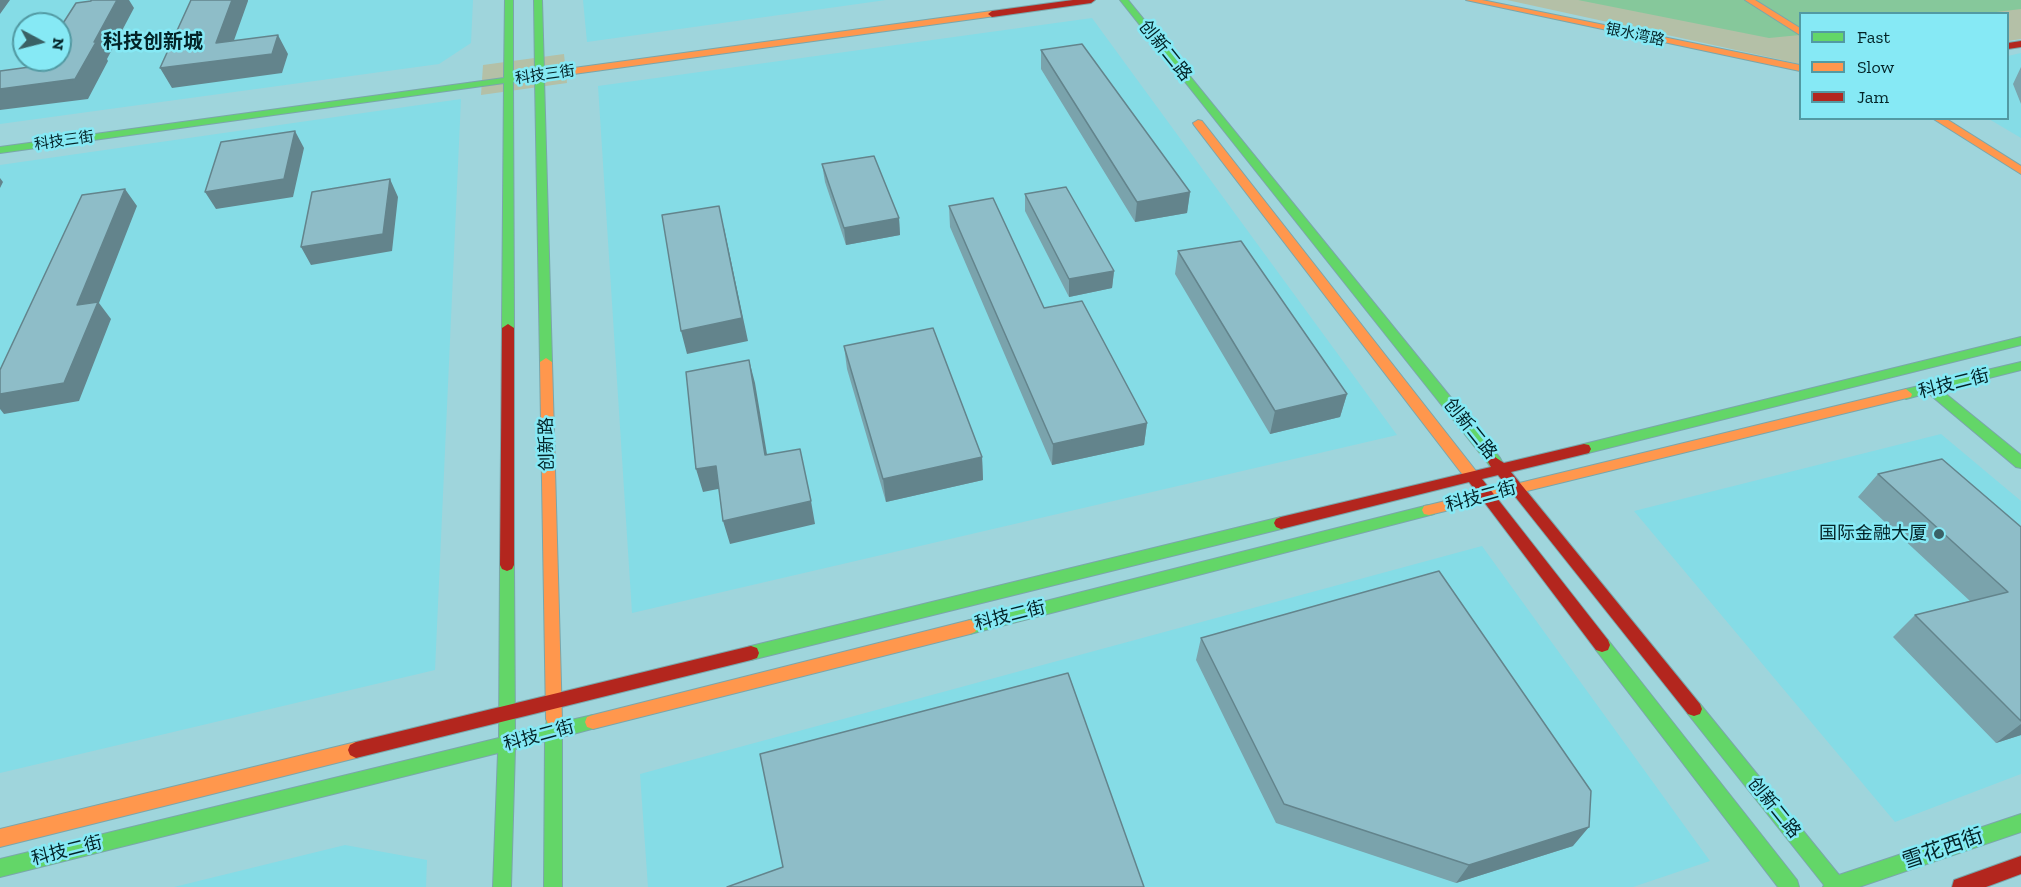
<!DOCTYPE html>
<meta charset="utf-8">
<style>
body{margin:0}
#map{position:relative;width:2021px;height:887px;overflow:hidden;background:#9fd5dc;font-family:"Zilla Slab",serif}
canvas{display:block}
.legend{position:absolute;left:1799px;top:12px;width:210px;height:108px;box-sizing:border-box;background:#86e9f5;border:2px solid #529aa3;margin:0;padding:8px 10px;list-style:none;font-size:18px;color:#032327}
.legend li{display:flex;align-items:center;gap:12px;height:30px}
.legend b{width:30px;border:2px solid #529aa3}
.north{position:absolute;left:12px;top:12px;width:60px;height:60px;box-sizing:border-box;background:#86e9f5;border:2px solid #529aa3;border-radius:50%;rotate:97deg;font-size:16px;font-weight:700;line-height:24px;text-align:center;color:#032327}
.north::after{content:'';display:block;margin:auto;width:21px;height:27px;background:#3a6166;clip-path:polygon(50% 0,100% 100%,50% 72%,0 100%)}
</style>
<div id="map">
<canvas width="2021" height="887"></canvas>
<ul class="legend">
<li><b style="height:8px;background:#63d668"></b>Fast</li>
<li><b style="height:8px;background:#ff974d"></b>Slow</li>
<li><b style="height:8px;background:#b3261e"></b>Jam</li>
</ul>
<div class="north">N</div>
</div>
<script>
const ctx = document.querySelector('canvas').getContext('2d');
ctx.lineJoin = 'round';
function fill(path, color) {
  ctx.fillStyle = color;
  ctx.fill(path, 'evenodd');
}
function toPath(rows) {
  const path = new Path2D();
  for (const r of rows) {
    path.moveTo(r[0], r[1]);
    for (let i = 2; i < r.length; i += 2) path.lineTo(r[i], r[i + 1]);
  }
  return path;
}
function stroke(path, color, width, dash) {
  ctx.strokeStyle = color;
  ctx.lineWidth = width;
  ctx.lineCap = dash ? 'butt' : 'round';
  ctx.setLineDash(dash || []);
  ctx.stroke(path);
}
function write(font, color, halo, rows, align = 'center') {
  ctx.font = font + ' "Zilla Slab","Noto Sans SC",serif';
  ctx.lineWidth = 5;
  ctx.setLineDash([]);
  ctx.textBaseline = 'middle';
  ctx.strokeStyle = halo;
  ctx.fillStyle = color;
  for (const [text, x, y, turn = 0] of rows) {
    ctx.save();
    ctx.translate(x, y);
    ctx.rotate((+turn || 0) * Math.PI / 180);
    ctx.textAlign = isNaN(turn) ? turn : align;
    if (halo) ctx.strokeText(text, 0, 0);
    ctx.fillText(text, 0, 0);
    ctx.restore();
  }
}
const built = toPath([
 [0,0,473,0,471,43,439,64,0,124],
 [24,24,60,24,60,60,24,60],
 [583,0,886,0,587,42],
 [1092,18,1397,435,632,613,598,86],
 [2021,53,2021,138,1989,119,2008,118,2008,56],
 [461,99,435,670,0,773,0,165],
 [1941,434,2021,501,2021,774,1895,822,1634,511],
 [1482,546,1710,861,1633,887,648,887,640,774],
 [345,845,427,860,426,887,174,887]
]);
const green = toPath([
 [1507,0,2021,0,2021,39,2008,41,2008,14,1800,14,1800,64],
 [564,54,567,83,481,95,483,65]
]);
const water = toPath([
 [1578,0,2021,0,2021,9,1980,14,1800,14,1800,35,1769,38]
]);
const fast = toPath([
 [505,0,513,0,513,76,535,73,534,0,542,0,544,72,559,70,564,73,544,78,552,362,550,365,546,366,540,362,535,79,513,82,514,328,508,332,502,328,504,83,0,153,0,147,504,78,505,0],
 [1120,0,1128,0,1500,458,1502,462,1500,466,1490,466,1120,0],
 [2021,337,2021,345,1584,454,1577,449,1584,444,2021,337],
 [2021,362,2021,370,1941,390,2021,455,2021,468,2016,467,1928,393,1906,399,1900,394,1906,389,2021,362],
 [1429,505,1434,506,1436,510,1434,514,970,634,965,632,962,627,965,622,970,620,1429,505],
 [1281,517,1286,519,1288,523,1286,527,1281,529,751,660,745,658,743,653,745,648,751,646,1281,517],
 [507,559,512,561,514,565,515,733,546,726,548,714,554,712,560,714,562,722,593,715,599,717,601,722,599,727,562,737,562,887,544,887,545,741,515,749,511,887,493,887,498,753,0,877,0,859,499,738,500,565,502,561,507,559],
 [1602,638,1608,640,1797,880,1799,887,1778,887,1596,650,1594,645,1596,640,1602,638],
 [1694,702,1700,704,1839,875,2021,814,2021,832,1859,887,1823,887,1824,885,1688,714,1686,709,1688,704,1694,702]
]);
const slow = toPath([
 [1466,0,1482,0,1800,65,1800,71,1466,0],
 [1745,0,1755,0,1800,28,1800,35,1745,0],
 [992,11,995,12,995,16,559,76,554,73,559,70,992,11],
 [1932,118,1945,118,2021,166,2021,174,1932,118],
 [1198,120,1202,121,1476,471,1478,475,1476,479,1466,479,1194,125,1193,123,1198,120],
 [546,358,552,362,562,719,560,724,554,726,548,724,546,719,540,362,546,358],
 [1906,389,1912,394,1911,397,1429,515,1424,514,1422,510,1424,506,1429,505,1906,389],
 [970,620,975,622,978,627,975,632,970,634,593,729,587,727,585,722,587,717,593,715,970,620],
 [356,742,362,745,364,750,362,755,356,758,0,847,0,829,356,742]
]);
const jam = toPath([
 [1073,0,1095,0,1091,3,992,17,988,14,992,11,1073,0],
 [2021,41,2021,47,2008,49,2008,43,2021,41],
 [508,324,514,328,514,565,512,569,507,571,502,569,500,565,502,328,508,324],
 [1584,444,1589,445,1591,449,1589,453,1511,472,1700,704,1702,709,1700,714,1694,716,1688,714,1498,475,1482,479,1608,640,1610,645,1608,650,1602,652,1596,650,1469,482,1281,529,1276,527,1274,523,1276,519,1281,517,1491,467,1488,462,1490,458,1495,457,1504,463,1584,444],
 [751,646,757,648,759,653,757,658,751,660,356,758,350,755,348,750,350,745,356,742,751,646],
 [2021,856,2021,874,1986,887,1952,887,1954,880,2021,856]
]);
const wall = toPath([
 [1041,50,1190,192,1187,213,1135,222,1041,69],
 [2021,67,2021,104,2013,84],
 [822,164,899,218,900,235,846,245,825,182],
 [1025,194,1114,271,1112,288,1069,297,1025,211],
 [949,206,1044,308,1147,423,1144,445,1052,465,950,227],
 [1178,251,1347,394,1340,417,1270,434,1175,274],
 [844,346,982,457,983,480,886,502,847,369],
 [1878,474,2021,527,2021,735,1996,743,1893,637,1915,615,1970,601,1858,497],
 [1201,638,1573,846,1456,883,1276,823,1196,660]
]);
const shadedWall = toPath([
 [0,0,10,0,0,14],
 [117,0,129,0,134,8,107,59,108,61,88,99,0,110,0,89,94,42],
 [232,0,248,0,248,1,227,60,278,35,288,54,282,73,172,88,160,68],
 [295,131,304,148,293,197,216,209,205,192],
 [0,178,3,182,0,188],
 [390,179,398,197,392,251,311,265,301,247],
 [125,189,137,206,99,303,111,319,79,401,4,414,0,409,0,394,77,305],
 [1190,192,1187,213,1135,222,1137,202],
 [899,218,900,235,846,245,844,228],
 [724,228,748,341,687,354,681,331],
 [1114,271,1112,288,1069,297,1069,279],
 [749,360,755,383,771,478,765,455],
 [1347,394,1340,417,1270,434,1275,411],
 [1147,423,1144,445,1052,465,1053,444],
 [982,457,983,480,886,502,883,479],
 [716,466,723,488,703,492,696,469],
 [811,501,815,524,730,544,723,521],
 [2021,724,2021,735,1996,743],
 [1589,827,1573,846,1456,883,1469,865]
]);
const building = toPath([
 [91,0,117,0,94,42,96,42,75,79,0,89,0,71,37,66,41,60,60,60,60,28,76,3,91,1,91,0],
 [191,0,232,0,216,43,278,35,272,54,160,68,191,0],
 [1082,44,1190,192,1137,202,1041,50,1082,44],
 [295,131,284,179,205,192,221,142,295,131],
 [874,156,899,218,844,228,822,164,874,156],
 [390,179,383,234,301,247,312,192,390,179],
 [1066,187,1114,271,1069,279,1025,194,1066,187],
 [125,189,77,305,98,302,64,383,0,394,0,370,82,195,125,189],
 [993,198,1044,308,1082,301,1147,423,1053,444,949,206,993,198],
 [719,206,742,318,681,331,662,215,719,206],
 [1241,241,1347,394,1275,411,1178,251,1241,241],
 [933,328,982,457,883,479,844,346,933,328],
 [749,360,765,455,800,449,811,501,723,521,716,466,696,469,686,372,749,360],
 [1942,459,2021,527,2021,721,1915,615,2008,592,1878,474,1942,459],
 [1439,571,1591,791,1589,827,1469,865,1284,804,1201,638,1439,571],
 [1068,673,1144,887,727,887,783,867,760,754,1068,673]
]);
const markers = [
 [1939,534,6,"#3a6166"]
];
const farStreetnames = [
 ["银水湾路",1635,35,12],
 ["科技三街",545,75,-8],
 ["科技三街",64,141,-8]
];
const streetNames = [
 ["创新二路",1165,51,51],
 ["科技二街",1954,384,-14],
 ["创新二路",1470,429,51],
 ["创新路",547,444,-91],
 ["科技二街",1481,497,-15],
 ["科技二街",1010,616,-14],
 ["科技二街",539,736,-15],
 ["创新二路",1774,808,51],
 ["科技二街",67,851,-14]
];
const poiNames = [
 ["国际金融大厦",1927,534]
];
const farDistrictnames = [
 ["科技创新城",153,42]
];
const nearStreetnames = [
 ["雪花西街",1943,849,-19]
];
fill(built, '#85dce6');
fill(green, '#b4c0a7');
fill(water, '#86c89b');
stroke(fast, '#7aa6ab', 2);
stroke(slow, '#7aa6ab', 2);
stroke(jam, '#7aa6ab', 2);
fill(fast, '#63d668');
fill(slow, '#ff974d');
fill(jam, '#b3261e');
fill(wall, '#7aa3ac');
fill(shadedWall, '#63848c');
fill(building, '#8ebdc8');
stroke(building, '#63848c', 1.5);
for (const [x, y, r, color] of markers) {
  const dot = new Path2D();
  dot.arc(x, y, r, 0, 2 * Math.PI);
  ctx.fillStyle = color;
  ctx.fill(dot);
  stroke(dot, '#86e9f5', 2);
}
write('15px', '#032327', '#86e9f5', farStreetnames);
write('18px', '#032327', '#86e9f5', streetNames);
write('18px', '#032327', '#86e9f5', poiNames, 'right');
write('bold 20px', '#032327', '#86e9f5', farDistrictnames);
write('21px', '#032327', '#86e9f5', nearStreetnames);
</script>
